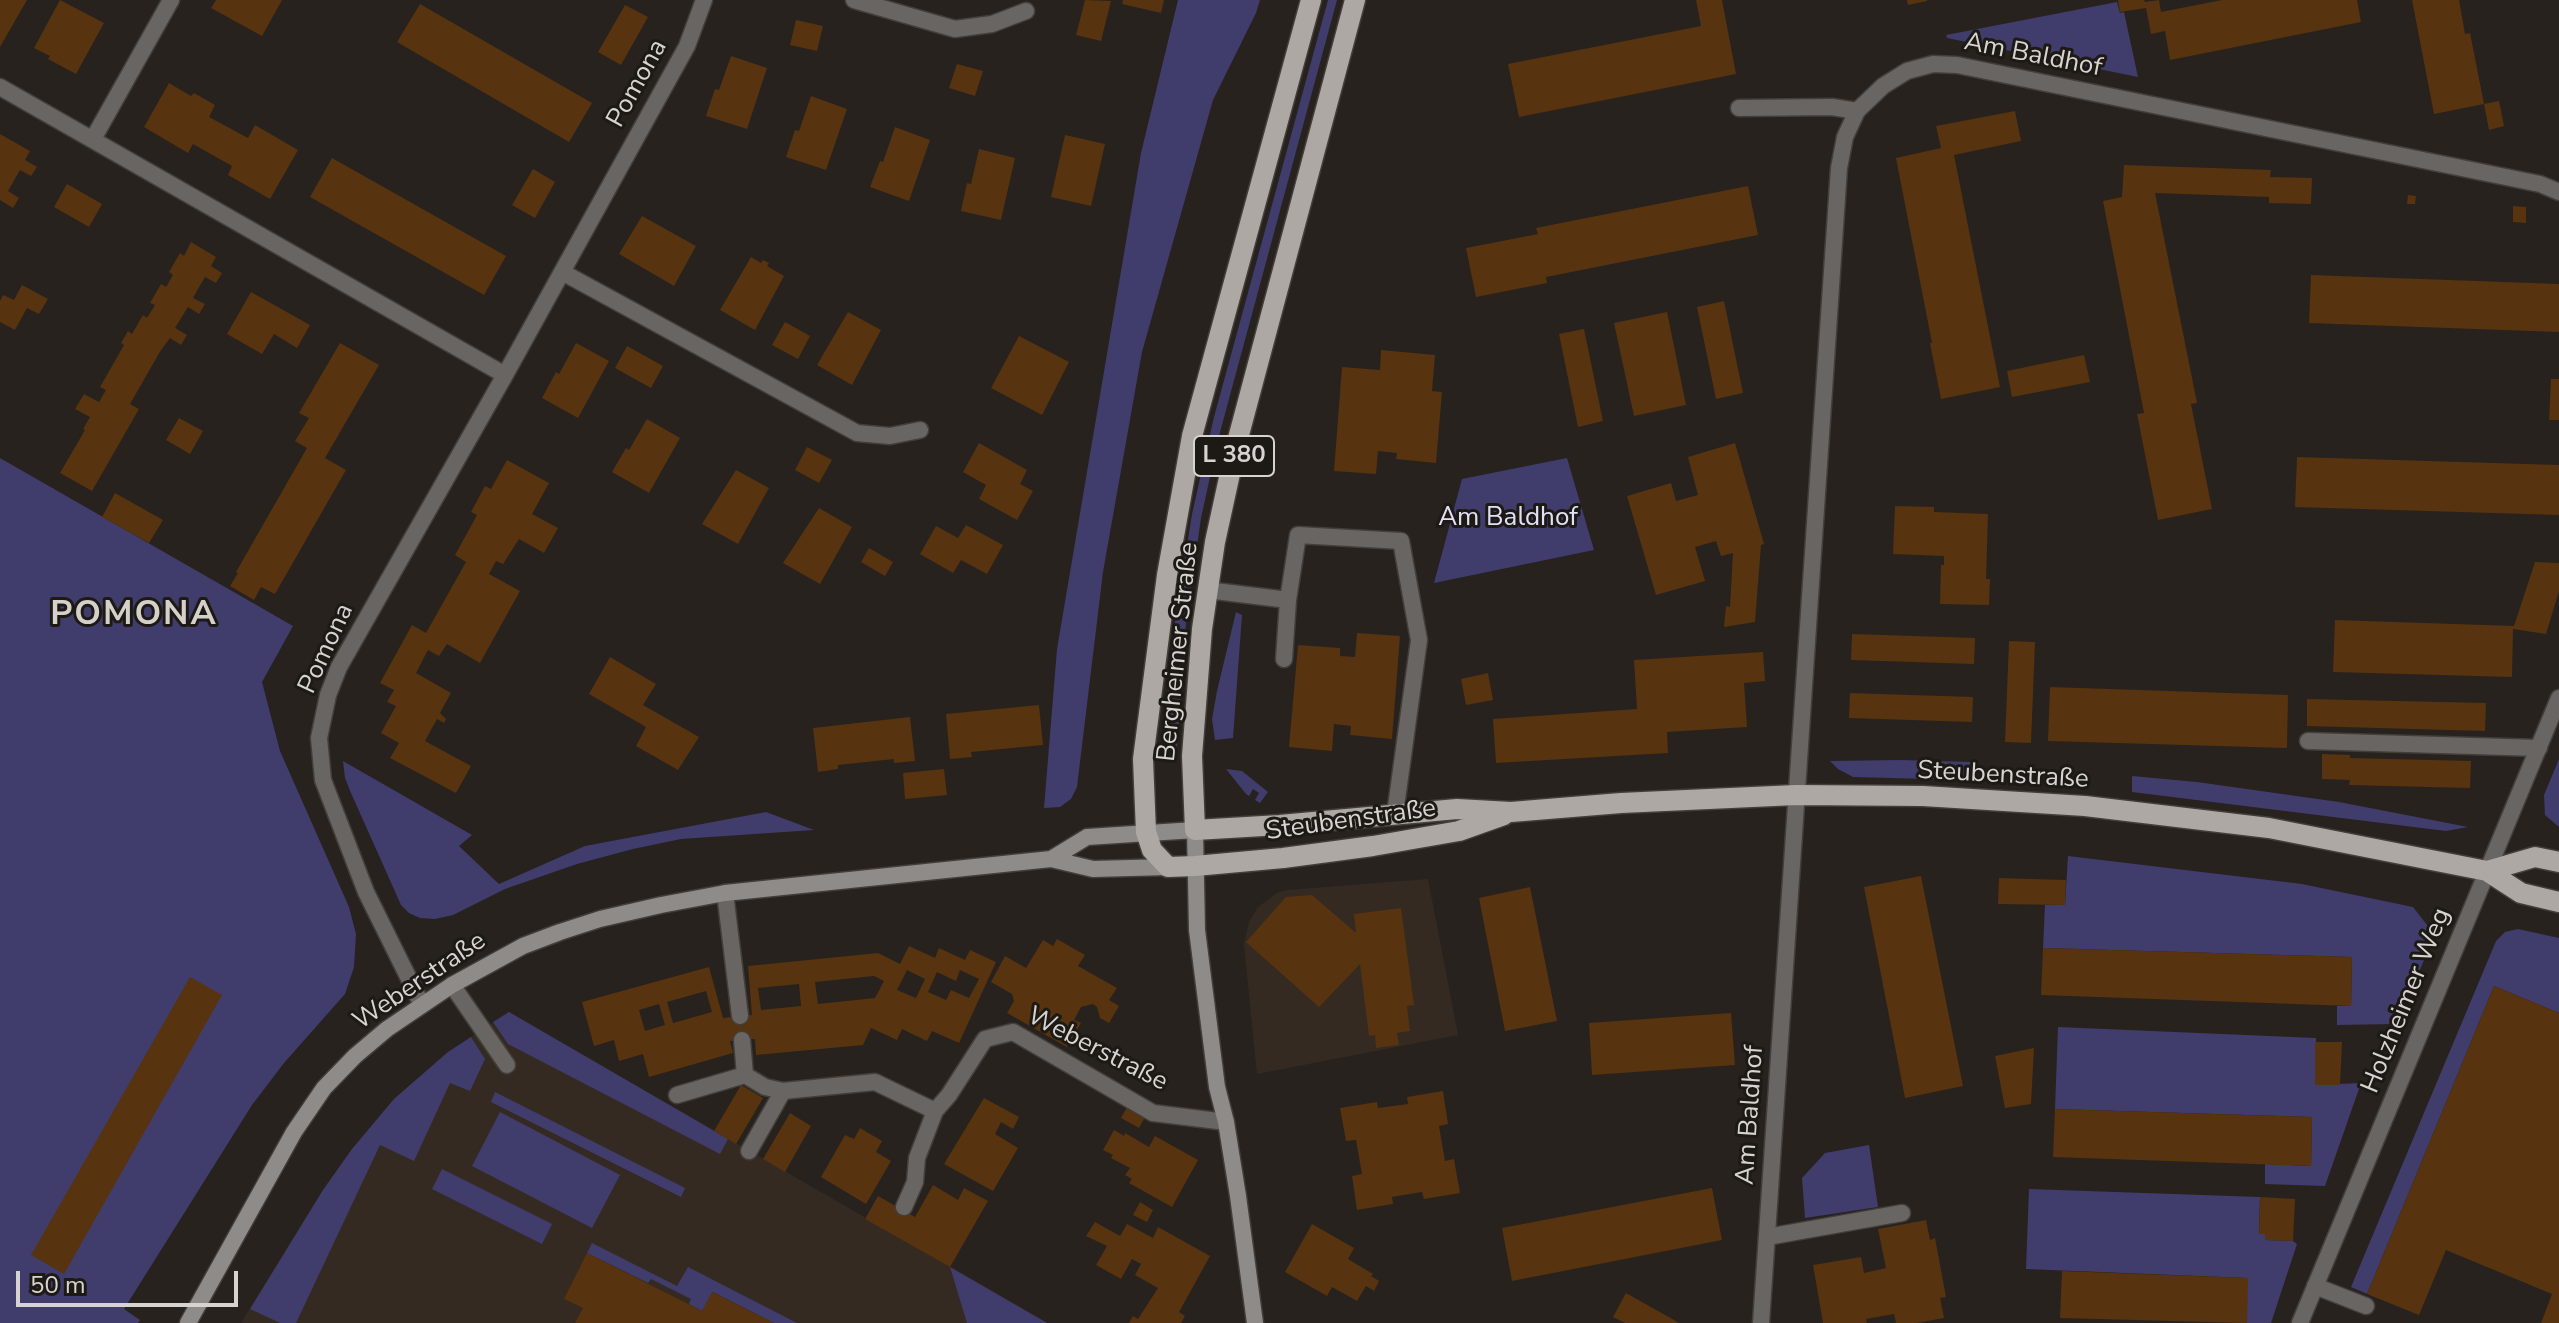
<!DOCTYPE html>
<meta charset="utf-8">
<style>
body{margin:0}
#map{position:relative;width:2559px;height:1323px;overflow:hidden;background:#27221e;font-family:"Nunito Sans",sans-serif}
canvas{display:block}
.scale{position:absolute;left:16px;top:1271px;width:222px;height:36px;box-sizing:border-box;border:4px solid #d6d3d0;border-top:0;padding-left:10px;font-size:24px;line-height:28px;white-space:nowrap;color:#d6d3d0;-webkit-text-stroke:6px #1d1915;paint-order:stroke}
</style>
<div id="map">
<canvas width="2559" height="1323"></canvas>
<div class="scale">50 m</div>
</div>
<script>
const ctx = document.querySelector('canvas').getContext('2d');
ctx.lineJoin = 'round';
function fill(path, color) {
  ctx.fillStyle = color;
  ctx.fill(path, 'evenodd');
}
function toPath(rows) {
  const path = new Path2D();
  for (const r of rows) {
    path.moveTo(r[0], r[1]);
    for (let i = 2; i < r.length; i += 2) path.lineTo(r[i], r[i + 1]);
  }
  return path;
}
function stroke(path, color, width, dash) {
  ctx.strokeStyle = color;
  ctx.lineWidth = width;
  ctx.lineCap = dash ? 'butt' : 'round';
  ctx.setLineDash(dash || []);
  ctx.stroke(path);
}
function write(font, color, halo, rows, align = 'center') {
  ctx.font = font + ' "Nunito Sans",sans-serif';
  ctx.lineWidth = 6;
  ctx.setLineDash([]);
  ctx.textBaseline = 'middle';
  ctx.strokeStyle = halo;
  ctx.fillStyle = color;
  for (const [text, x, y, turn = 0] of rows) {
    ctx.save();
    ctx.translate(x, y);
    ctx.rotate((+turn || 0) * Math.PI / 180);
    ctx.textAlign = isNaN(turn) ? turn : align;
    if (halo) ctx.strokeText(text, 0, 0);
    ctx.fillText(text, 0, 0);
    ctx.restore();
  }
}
const built = toPath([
 [1428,879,1458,1035,1257,1074,1244,944,1249,922,1258,907,1277,893,1288,890],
 [509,1012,1048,1323,241,1323,323,1190,352,1149,394,1099,448,1052]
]);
const green = toPath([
 [1178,0,1260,0,1256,13,1213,100,1142,352,1103,572,1077,787,1071,799,1060,807,1044,808,1057,649,1141,153],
 [1328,0,1337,0,1219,436,1201,518,1186,624,1177,748,1162,749,1175,622,1192,514,1214,417],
 [2117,2,2120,13,2124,12,2138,77,1947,38,1946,35],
 [0,458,293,626,262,682,280,751,349,907,356,934,354,967,345,994,284,1063,252,1105,124,1309,140,1320,138,1323,0,1323],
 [1567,458,1594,550,1434,583,1462,479],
 [1236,612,1242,615,1233,738,1215,740,1212,719,1217,691],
 [2559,759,2559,827,2545,815,2544,795],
 [1901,760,1972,762,1967,780,1853,777,1838,769,1830,761],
 [343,761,472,835,459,846,499,884,585,846,766,812,814,830,681,839,633,849,577,864,505,889,453,915,435,919,420,918,409,913,401,905,351,793,345,778],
 [1226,769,1242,771,1268,792,1260,803,1255,800,1259,793,1253,789,1249,796,1246,794],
 [2132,776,2197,782,2339,802,2468,827,2446,831,2132,792],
 [2068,856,2302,884,2413,907,2427,925,2430,946,2397,1024,2337,1025,2337,1006,2351,1006,2352,957,2043,948,2045,905,2065,905],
 [2518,929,2559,938,2559,1013,2494,986,2367,1294,2351,1287,2496,941,2505,932],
 [509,1012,728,1139,720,1154,508,1044,493,1022],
 [2058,1027,2316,1038,2315,1085,2361,1083,2325,1186,2265,1184,2265,1164,2311,1166,2312,1117,2055,1109],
 [471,1037,485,1059,470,1091,450,1083,414,1161,380,1145,296,1323,280,1323,250,1309,323,1190,352,1149,394,1099,448,1052],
 [495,1092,685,1188,681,1197,491,1102],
 [500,1112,620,1175,592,1228,472,1166],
 [1869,1145,1878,1207,1805,1218,1802,1178,1825,1153],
 [442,1169,552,1224,542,1244,432,1189],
 [2029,1189,2260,1197,2259,1234,2265,1234,2265,1240,2293,1241,2297,1244,2271,1323,2247,1323,2247,1278,2026,1269],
 [592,1243,677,1286,688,1267,797,1323,774,1323,713,1292,702,1311,689,1304,691,1299,651,1279,648,1283,587,1253],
 [950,1267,1047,1323,967,1323]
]);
const building = toPath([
 [0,0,27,0,0,47],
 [60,0,104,23,76,74,48,59,50,56,34,48],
 [216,0,282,0,262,36,211,8],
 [1085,0,1111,1,1101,41,1076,35],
 [1123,0,1164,0,1161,13,1122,4],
 [1696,0,1722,0,1736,74,1519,117,1508,64,1701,26],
 [1907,0,1927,0,1927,1,1908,5],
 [2118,0,2144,0,2145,2,2159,0,2161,12,2222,0,2357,0,2361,22,2170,60,2165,31,2151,34,2146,8,2120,12],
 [2412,0,2459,0,2465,34,2470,33,2484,104,2499,101,2504,126,2489,130,2484,104,2434,114],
 [420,4,592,103,569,142,397,42],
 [625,5,648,17,621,65,598,52],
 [796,20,823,26,817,51,790,45],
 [731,56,767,68,747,129,706,116,715,89,719,90],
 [957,64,983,71,975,96,949,88],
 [169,83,191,96,194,93,215,105,209,117,248,138,255,125,298,150,270,199,228,175,232,166,193,144,188,153,144,127],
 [811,96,847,109,826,170,786,157,795,130,799,131],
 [2015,111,2021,141,1954,155,2000,387,1941,399,1930,343,1932,343,1896,158,1941,148,1936,126],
 [895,127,930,140,909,201,870,187,880,161,883,162],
 [0,134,30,151,25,160,37,167,31,176,20,170,8,191,19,198,13,208,0,200],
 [1065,135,1105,144,1091,206,1051,197],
 [979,149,1015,158,1001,220,961,211,967,183,971,184],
 [332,158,506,256,484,295,310,197],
 [2124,165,2271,170,2270,177,2312,178,2311,204,2269,203,2269,197,2155,193,2197,403,2191,404,2212,509,2158,520,2137,414,2144,413,2103,201,2122,197],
 [533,169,555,182,535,218,512,205],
 [67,184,102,204,89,227,54,207],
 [1748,186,1758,235,1546,277,1547,283,1476,297,1466,248,1538,234,1536,228],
 [2408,195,2416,196,2415,204,2407,204],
 [2513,206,2526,207,2526,223,2513,222],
 [642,216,696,246,674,286,619,254],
 [191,242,216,257,211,266,222,273,216,283,205,277,198,289,193,298,205,304,199,314,188,307,175,328,187,335,181,345,170,338,161,350,130,404,139,409,92,491,60,473,85,430,83,429,90,417,75,409,84,394,99,402,106,390,100,387,124,345,121,343,128,331,132,334,143,315,147,318,155,305,150,303,161,284,166,287,173,275,169,272,180,253,184,256],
 [751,257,761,263,763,260,769,263,767,266,784,276,755,330,720,310],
 [2311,275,2559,284,2559,332,2309,323],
 [22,285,48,299,39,314,27,308,15,330,0,322,0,301,3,295,14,300],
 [251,292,310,325,297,348,274,334,262,354,227,334],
 [1724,301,1743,393,1716,399,1697,307],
 [848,312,881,330,852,385,817,365],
 [1667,312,1686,405,1634,416,1614,323],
 [785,322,810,336,798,359,772,345],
 [1584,329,1603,421,1578,427,1559,334],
 [1019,336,1069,362,1042,415,991,388],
 [340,343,379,365,325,458,346,470,275,594,261,587,254,600,230,586,238,573,236,572,307,448,295,441,309,418,299,413],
 [576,343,609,361,578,418,542,398,556,372,559,374],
 [627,346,663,366,651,388,615,368],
 [1381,350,1435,355,1432,391,1442,392,1436,463,1396,459,1397,453,1378,451,1376,474,1334,471,1342,367,1380,370],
 [2084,355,2090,382,2012,397,2007,371],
 [2551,379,2559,379,2559,420,2549,420],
 [179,418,203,431,190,454,166,440],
 [647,419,680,438,649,493,612,472,626,448,629,450],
 [979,443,1027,470,1020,484,1033,491,1017,520,979,499,986,485,963,472],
 [1735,443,1764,544,1761,545,1755,622,1724,627,1726,606,1730,607,1733,553,1721,556,1716,541,1695,547,1705,581,1656,595,1627,496,1671,483,1676,501,1698,495,1688,457],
 [807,447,832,460,819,483,795,470],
 [2297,457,2559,465,2559,515,2295,507],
 [507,460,549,483,532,514,558,528,544,553,519,539,503,564,496,561,489,574,520,591,480,663,447,644,439,656,428,650,416,673,451,693,440,713,446,719,444,723,437,719,425,741,471,766,456,793,390,758,399,743,381,733,396,706,387,702,394,690,380,683,412,625,426,633,466,562,455,555,477,515,471,512,485,486,491,489],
 [736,470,769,488,738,544,702,524],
 [115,493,163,520,149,543,102,517],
 [1895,506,1934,507,1934,512,1988,514,1986,579,1990,579,1989,605,1940,604,1941,565,1944,565,1944,556,1893,554],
 [819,508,852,527,820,584,783,563],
 [966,525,1003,545,987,574,961,560,953,573,920,554,936,526,958,538],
 [869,548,893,562,885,576,861,562],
 [2535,562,2559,563,2559,591,2546,634,2513,629,2512,677,2333,672,2335,620,2514,626],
 [1357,633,1400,636,1392,739,1350,735,1351,726,1334,724,1332,751,1289,747,1298,645,1340,648,1340,656,1355,657],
 [1852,634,1975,638,1974,664,1851,660],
 [2009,641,2035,642,2031,743,2005,742],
 [1763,652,1765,681,1744,683,1747,727,1667,732,1668,753,1496,763,1493,719,1637,709,1634,660],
 [610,657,656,684,643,705,699,737,678,770,636,746,646,727,589,694],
 [1488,673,1493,700,1466,705,1461,679],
 [2050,687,2288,695,2287,748,2048,741],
 [1850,693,1973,697,1972,722,1849,718],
 [2307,699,2486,703,2485,731,2307,726],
 [1039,705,1043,745,971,752,972,757,950,759,946,714],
 [910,717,915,761,894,763,894,759,838,765,838,769,818,772,813,728],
 [2322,754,2350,755,2350,758,2471,761,2470,788,2349,785,2350,780,2322,779],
 [944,769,947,795,905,799,903,773],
 [1921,876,1963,1086,1905,1098,1864,887],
 [1999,878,2066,880,2065,905,1998,904],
 [1530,887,1557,1021,1505,1031,1479,898],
 [1312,895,1356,933,1354,914,1401,908,1414,1005,1407,1006,1410,1031,1397,1033,1399,1045,1376,1048,1375,1035,1369,1036,1360,964,1319,1007,1246,942,1286,897],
 [1057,939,1085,955,1078,966,1117,988,1109,1000,1119,1006,1109,1023,1100,1018,1097,1007,1093,1004,1081,1007,1074,1020,1081,1023,1067,1047,1007,1013,1014,1001,1012,994,991,982,1005,956,1026,968,1043,940,1053,946],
 [909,946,935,958,939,948,965,960,970,950,996,962,959,1043,932,1031,927,1041,902,1029,897,1040,871,1028,863,1045,756,1055,755,1039,730,1041,733,1053,649,1077,643,1054,619,1061,614,1040,594,1046,582,1002,709,967,723,1018,752,1015,748,966,878,953,900,964],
 [907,970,925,979,916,998,897,990],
 [960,970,979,979,969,998,951,990,946,1000,928,992,937,972,956,981],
 [874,976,884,981,875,998,818,1004,815,982],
 [799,984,801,1006,761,1010,758,988],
 [706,991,712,1012,673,1023,667,1002],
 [659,1004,665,1025,645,1031,639,1010],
 [2043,948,2352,957,2351,1006,2041,995],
 [190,977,222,995,64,1274,31,1255],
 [2494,986,2559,1013,2559,1323,2541,1323,2552,1294,2446,1250,2419,1315,2367,1294],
 [1731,1013,1735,1065,1592,1075,1589,1023],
 [2315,1042,2342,1042,2340,1085,2315,1085],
 [2034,1048,2031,1104,2005,1108,1995,1056],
 [741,1085,763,1098,736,1144,714,1131],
 [1443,1091,1448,1124,1439,1126,1445,1161,1454,1159,1460,1193,1424,1199,1422,1192,1392,1197,1393,1204,1357,1210,1352,1176,1362,1174,1356,1140,1346,1141,1340,1108,1377,1102,1378,1108,1408,1104,1407,1097],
 [984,1098,1019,1117,1013,1129,1001,1122,995,1134,1018,1148,993,1191,944,1164],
 [1127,1107,1145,1117,1139,1128,1121,1118],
 [2055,1109,2312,1117,2311,1166,2053,1157],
 [790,1113,811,1126,785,1172,763,1159],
 [860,1128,882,1141,876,1152,891,1161,866,1204,821,1177,845,1135,854,1139],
 [1114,1130,1124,1136,1125,1133,1149,1147,1155,1136,1198,1160,1172,1207,1129,1183,1132,1179,1125,1175,1130,1168,1111,1158,1113,1155,1103,1150],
 [933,1185,958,1200,964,1188,988,1201,950,1267,865,1219,878,1196,915,1217],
 [1712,1188,1722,1240,1512,1281,1502,1228],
 [2260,1197,2295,1199,2293,1241,2265,1240,2265,1234,2259,1234],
 [1140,1202,1153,1210,1147,1222,1133,1215],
 [1926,1220,1930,1240,1935,1238,1946,1297,1940,1298,1944,1318,1917,1323,1896,1323,1894,1314,1866,1319,1867,1323,1823,1323,1813,1265,1861,1257,1864,1273,1886,1268,1878,1229],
 [1095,1222,1120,1236,1127,1224,1153,1238,1158,1227,1210,1256,1179,1312,1185,1316,1181,1323,1129,1323,1133,1316,1138,1319,1158,1288,1135,1275,1141,1264,1132,1259,1121,1279,1096,1265,1107,1246,1086,1236],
 [1312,1224,1354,1248,1348,1259,1373,1274,1371,1276,1379,1281,1374,1291,1366,1286,1357,1301,1332,1287,1327,1296,1285,1272],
 [587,1253,702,1311,712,1292,774,1323,575,1323,583,1308,564,1299],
 [2062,1271,2248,1278,2247,1323,2060,1318],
 [1626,1293,1674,1320,1679,1323,1625,1323,1613,1317]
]);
const lane = toPath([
 [1739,108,1832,107,1857,111],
 [1207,590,1288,600],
 [1284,659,1288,600,1298,535,1401,541,1419,640,1395,814],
 [2308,741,2539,748],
 [452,985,507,1065],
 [749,1151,783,1091],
 [1767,1237,1902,1213],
 [2315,1286,2366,1306]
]);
const street = toPath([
 [854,0,955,29,992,24,1026,11],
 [0,87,505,375],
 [93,139,171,0],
 [562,272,857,433,890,436,920,430],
 [725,893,740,1016],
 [422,1005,366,892,323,780,319,738,328,695,339,667,505,375,687,46,704,0],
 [742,1040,745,1075,765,1087,783,1091,875,1082,935,1111,917,1158,915,1182,904,1207],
 [677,1095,745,1075],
 [935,1111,949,1095,985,1039,1013,1032,1153,1113,1226,1122],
 [1761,1323,1839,168,1845,137,1857,111,1883,86,1907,71,1933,64,1957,65,2540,184,2559,192],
 [2300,1323,2559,698]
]);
const secondary = toPath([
 [1051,859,1087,837,1195,830,1197,930,1217,1087,1226,1122,1238,1196,1255,1323],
 [188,1323,294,1132,324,1088,355,1056,387,1029,452,985,523,946,560,932,600,919,661,905,725,893,1051,859,1093,869,1168,867]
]);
const primary = toPath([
 [1311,0,1192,436,1167,575,1143,759,1146,832,1152,850,1168,867,1195,866,1283,858,1373,846,1459,831,1504,815],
 [1355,0,1236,446,1215,542,1202,629,1192,756,1195,830,1280,825,1457,809,1511,812,1621,803,1796,795,1923,796,2085,806,2269,828,2487,871,2521,893,2559,902],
 [2487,871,2535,857,2559,862]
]);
const shields = [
 [1234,456,80]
];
const shieldNames = [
 ["L 380",1234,456]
];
const streetNames = [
 ["Am Baldhof",2033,56,11],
 ["Pomona",638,84,-61],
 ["Pomona",327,649,-65],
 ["Bergheimer Straße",1179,652,-84],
 ["Steubenstraße",2003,776,3],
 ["Steubenstraße",1351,821,-8],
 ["Weberstraße",420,982,-34],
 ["Holzheimer Weg",2407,1001,-68],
 ["Weberstraße",1097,1050,27],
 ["Am Baldhof",1751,1115,-86]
];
const parkNames = [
 ["Am Baldhof",1508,519]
];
const districtNames = [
 ["POMONA",134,616]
];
fill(built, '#342a22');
fill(green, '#403c6c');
fill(building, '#57330f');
stroke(lane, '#433e3a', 19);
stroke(street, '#433e3a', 19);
stroke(secondary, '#433e3a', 19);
stroke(primary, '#433e3a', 23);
stroke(lane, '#686563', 16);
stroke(street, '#686563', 16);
stroke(secondary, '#8f8b88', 16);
stroke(primary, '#ada8a4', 20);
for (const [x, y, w] of shields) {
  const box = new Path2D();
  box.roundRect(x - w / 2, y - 20, w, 40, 6);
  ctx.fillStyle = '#1d1915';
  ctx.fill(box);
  stroke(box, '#d6d3d0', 2);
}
write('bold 24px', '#d6d3d0', null, shieldNames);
write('26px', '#d6d3d0', '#1d1915', streetNames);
write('26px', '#e0e0f6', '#1d1915', parkNames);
ctx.letterSpacing = '2px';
write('bold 34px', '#d6d0cb', '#1d1915', districtNames);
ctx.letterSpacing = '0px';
</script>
